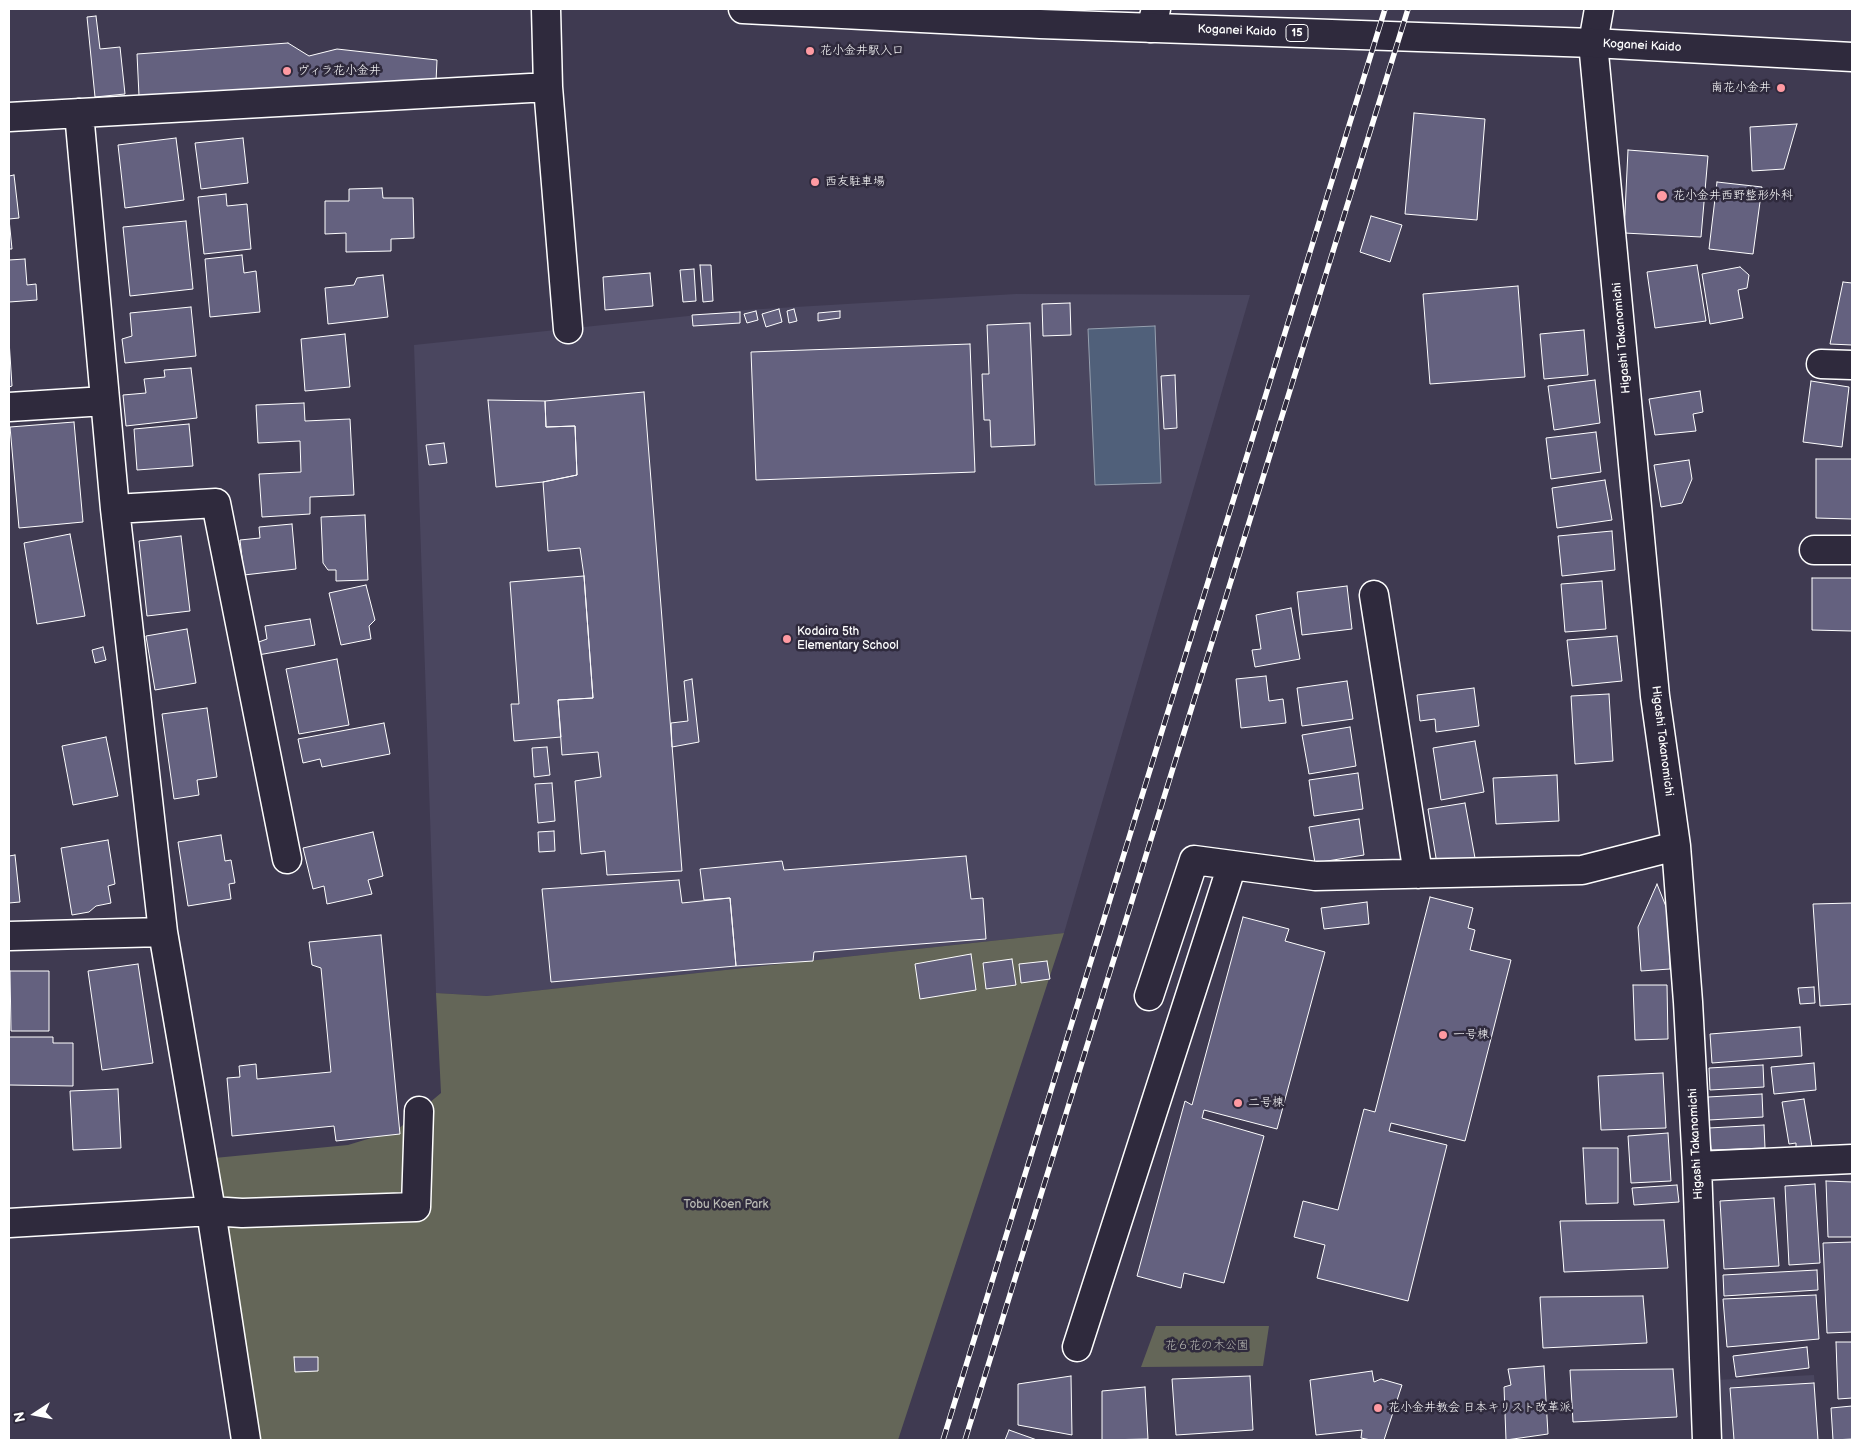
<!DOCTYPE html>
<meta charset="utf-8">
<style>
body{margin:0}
#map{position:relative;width:1861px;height:1449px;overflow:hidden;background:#3f3a51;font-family:"Balsamiq Sans",sans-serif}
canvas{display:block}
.frame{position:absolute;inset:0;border:10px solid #fff;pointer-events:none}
.north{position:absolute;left:10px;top:1389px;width:50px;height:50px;-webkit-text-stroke:4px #2f2a3d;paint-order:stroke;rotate:259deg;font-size:14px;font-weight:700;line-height:20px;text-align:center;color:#fff}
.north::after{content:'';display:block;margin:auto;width:18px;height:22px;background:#fff;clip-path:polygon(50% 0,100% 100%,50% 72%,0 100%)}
</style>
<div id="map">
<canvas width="1861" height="1449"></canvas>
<div class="frame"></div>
<div class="north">N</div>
</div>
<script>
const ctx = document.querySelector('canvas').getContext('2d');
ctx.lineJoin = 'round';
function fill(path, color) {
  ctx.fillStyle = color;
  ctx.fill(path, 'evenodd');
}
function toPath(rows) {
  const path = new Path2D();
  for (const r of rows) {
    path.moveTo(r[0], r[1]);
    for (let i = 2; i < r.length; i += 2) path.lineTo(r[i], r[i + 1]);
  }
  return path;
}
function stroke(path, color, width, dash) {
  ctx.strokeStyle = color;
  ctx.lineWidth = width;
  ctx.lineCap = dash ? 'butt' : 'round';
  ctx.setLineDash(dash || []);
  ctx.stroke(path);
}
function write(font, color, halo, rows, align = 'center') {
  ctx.font = font + ' "Balsamiq Sans","Klee One",sans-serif';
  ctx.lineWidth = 5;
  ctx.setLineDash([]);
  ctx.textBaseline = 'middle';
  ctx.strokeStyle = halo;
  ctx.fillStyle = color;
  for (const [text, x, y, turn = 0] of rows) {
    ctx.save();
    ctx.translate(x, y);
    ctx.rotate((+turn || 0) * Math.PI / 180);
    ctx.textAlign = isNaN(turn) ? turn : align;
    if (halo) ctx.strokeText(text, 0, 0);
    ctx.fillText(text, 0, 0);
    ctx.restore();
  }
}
const built = toPath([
 [1016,294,1250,295,1064,933,487,996,436,993,414,345,745,310],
 [1814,1375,1819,1440,1719,1440,1716,1380]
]);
const green = toPath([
 [1064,933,898,1440,233,1440,194,1160,348,1145,397,1130,441,1093,436,993,487,996],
 [1156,1326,1269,1326,1263,1366,1141,1367]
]);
const water = toPath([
 [1155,326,1161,483,1095,485,1088,329,1155,326]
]);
const building = toPath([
 [96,16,100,49,120,47,125,94,95,97,87,17,96,16],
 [288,43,309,56,337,49,437,60,436,82,139,96,137,54,288,43],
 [1414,113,1485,119,1477,220,1405,214,1414,113],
 [1797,124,1784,169,1752,171,1750,127,1797,124],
 [176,138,184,200,125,208,118,145,176,138],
 [243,138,248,183,201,189,195,143,243,138],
 [1628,150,1708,156,1701,237,1624,233,1628,150],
 [14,175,19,218,9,219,12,249,9,249,9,176,14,175],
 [1717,182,1762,187,1753,254,1709,249,1717,182],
 [382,188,383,198,413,198,414,238,391,239,391,251,346,252,346,233,325,234,325,201,349,201,349,189,382,188],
 [226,194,227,206,247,204,251,249,204,254,198,197,226,194],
 [1371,216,1402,225,1390,262,1360,252,1371,216],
 [186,221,193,289,130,296,123,227,186,221],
 [242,255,244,273,256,271,260,312,210,317,205,259,242,255],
 [25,259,27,285,36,284,37,300,9,302,9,260,25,259],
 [700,265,711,265,713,301,703,302,700,265],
 [1697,265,1706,321,1655,328,1647,272,1697,265],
 [1740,267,1749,275,1747,288,1738,290,1743,318,1710,324,1702,274,1740,267],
 [694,269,696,301,683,302,680,270,694,269],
 [650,273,653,306,605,310,603,277,650,273],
 [383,275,388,317,328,324,325,288,354,285,357,278,383,275],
 [1843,282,1852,283,1852,345,1830,344,1843,282],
 [1518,286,1525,377,1430,384,1423,294,1518,286],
 [1070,303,1071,335,1043,336,1042,304,1070,303],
 [191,307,196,356,125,363,122,339,132,336,130,313,191,307],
 [779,309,782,322,766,327,762,314,779,309],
 [794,309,797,321,789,323,787,311,794,309],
 [756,311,758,320,747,323,744,314,756,311],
 [840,311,840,318,818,321,818,313,840,311],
 [740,312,740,323,693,326,692,315,740,312],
 [1030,323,1035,445,991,447,990,420,984,420,982,374,989,374,987,325,1030,323],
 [1584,330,1588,375,1544,379,1540,334,1584,330],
 [345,334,350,387,305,391,301,339,345,334],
 [9,340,12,386,9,387,9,340],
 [970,344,975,472,756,480,751,352,970,344],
 [191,368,197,418,126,426,123,395,146,393,144,379,165,377,164,370,191,368],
 [1175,375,1177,428,1164,429,1161,376,1175,375],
 [1595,380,1600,423,1554,430,1548,386,1595,380],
 [1811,381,1849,387,1842,447,1803,442,1811,381],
 [1700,391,1703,412,1693,414,1696,431,1655,435,1649,399,1700,391],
 [644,392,682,871,607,875,605,851,581,854,575,781,601,777,598,752,562,755,558,700,593,698,584,576,580,548,548,551,543,482,577,475,575,426,546,427,545,401,644,392],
 [488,400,545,401,546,427,575,426,577,475,543,482,496,487,488,400],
 [304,403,305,421,350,419,354,495,310,497,310,514,262,517,259,474,301,472,300,441,258,443,256,405,304,403],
 [74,422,83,522,19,528,10,427,74,422],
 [189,424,193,466,137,470,134,429,189,424],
 [1596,432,1601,472,1551,479,1546,438,1596,432],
 [444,443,447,463,429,465,426,445,444,443],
 [1816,459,1852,459,1852,519,1816,518,1816,459],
 [1689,460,1692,479,1682,503,1661,507,1654,465,1689,460],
 [1605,480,1612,520,1557,528,1552,488,1605,480],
 [365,515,368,580,336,581,336,570,328,570,323,563,321,517,365,515],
 [292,524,296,569,244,575,240,540,260,538,259,527,292,524],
 [1612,531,1615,570,1562,576,1558,536,1612,531],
 [70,534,85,616,37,624,24,543,70,534],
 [181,536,190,611,147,616,139,541,181,536],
 [584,576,593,698,558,700,561,737,514,741,511,704,519,704,510,582,584,576],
 [1812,578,1852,578,1852,631,1812,630,1812,578],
 [1602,581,1606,629,1565,632,1561,584,1602,581],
 [366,585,375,620,369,626,371,639,341,645,329,593,366,585],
 [1347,586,1352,629,1302,635,1297,592,1347,586],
 [1291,608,1300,659,1255,667,1252,650,1261,649,1256,615,1291,608],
 [310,619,315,645,258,655,256,643,267,639,265,626,310,619],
 [187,629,196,683,155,690,146,636,187,629],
 [1617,636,1622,681,1572,686,1567,640,1617,636],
 [103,647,106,660,95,663,92,650,103,647],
 [337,659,349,725,299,734,286,669,337,659],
 [1266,676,1269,701,1283,699,1286,723,1241,728,1236,679,1266,676],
 [692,679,699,742,672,747,671,723,688,721,684,681,692,679],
 [1347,681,1353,719,1302,726,1297,688,1347,681],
 [1474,688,1479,726,1436,732,1435,719,1420,721,1417,695,1474,688],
 [1609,694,1613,761,1575,764,1571,696,1609,694],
 [207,708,217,777,197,780,199,795,174,799,162,714,207,708],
 [384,723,390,754,322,767,320,759,303,763,298,739,384,723],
 [1350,727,1356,766,1309,774,1302,735,1350,727],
 [106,737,118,796,73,805,62,746,106,737],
 [1475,741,1484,792,1441,800,1433,748,1475,741],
 [547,747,550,775,534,777,532,748,547,747],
 [1358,773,1363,809,1314,816,1309,780,1358,773],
 [1557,775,1559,821,1496,824,1493,778,1557,775],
 [552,783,555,821,538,823,535,784,552,783],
 [1465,803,1475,858,1437,864,1428,809,1465,803],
 [1359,819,1364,855,1315,863,1309,827,1359,819],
 [554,831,555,851,539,852,538,832,554,831],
 [373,832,383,876,368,880,372,894,327,904,324,886,313,889,303,848,373,832],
 [221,835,225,861,231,860,235,883,229,884,231,899,188,906,178,842,221,835],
 [108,840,115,884,108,886,111,903,96,906,89,912,72,915,61,848,108,840],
 [15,855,20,902,9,903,9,856,15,855],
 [966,856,971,899,983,898,986,939,814,952,813,961,736,966,730,898,704,900,700,869,782,861,784,870,966,856],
 [679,880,682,903,730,898,736,966,551,982,542,889,679,880],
 [1657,884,1669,914,1670,969,1641,971,1638,927,1657,884],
 [1430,897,1473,908,1468,928,1475,930,1470,950,1511,960,1465,1141,1391,1123,1389,1131,1447,1145,1408,1301,1317,1278,1325,1245,1294,1237,1303,1201,1338,1210,1364,1109,1375,1112,1430,897],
 [1367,902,1369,924,1324,929,1321,908,1367,902],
 [1852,903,1852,1004,1820,1006,1813,904,1852,903],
 [1243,917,1289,929,1285,941,1325,952,1277,1129,1204,1110,1202,1118,1264,1136,1224,1283,1184,1273,1181,1288,1137,1276,1185,1101,1192,1105,1243,917],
 [381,935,400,1134,336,1141,334,1126,232,1136,227,1078,240,1077,239,1066,256,1064,257,1079,331,1072,321,968,312,965,309,942,381,935],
 [971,954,976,990,920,999,915,964,971,954],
 [1012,959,1016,985,986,989,983,963,1012,959],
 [1047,961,1050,979,1021,983,1019,964,1047,961],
 [138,964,153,1063,102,1070,88,971,138,964],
 [10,971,49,971,49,1031,11,1031,10,971],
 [1633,985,1667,985,1668,1039,1635,1040,1633,985],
 [1814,987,1815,1003,1800,1004,1798,988,1814,987],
 [1800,1027,1802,1056,1712,1063,1710,1034,1800,1027],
 [9,1037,53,1037,53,1043,73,1043,73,1086,9,1085,9,1037],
 [1814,1063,1816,1090,1774,1094,1771,1067,1814,1063],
 [1763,1065,1764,1087,1710,1090,1709,1068,1763,1065],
 [1663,1073,1666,1128,1601,1130,1598,1076,1663,1073],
 [118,1089,121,1148,73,1150,70,1091,118,1089],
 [1762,1094,1763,1117,1709,1120,1708,1097,1762,1094],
 [1804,1099,1812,1147,1796,1150,1796,1143,1789,1144,1782,1102,1804,1099],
 [1764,1125,1765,1148,1711,1150,1709,1128,1764,1125],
 [1668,1133,1671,1181,1631,1183,1628,1136,1668,1133],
 [1583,1148,1618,1148,1618,1203,1586,1204,1583,1148],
 [1826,1181,1852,1182,1852,1237,1828,1237,1826,1181],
 [1815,1184,1820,1263,1789,1265,1785,1186,1815,1184],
 [1677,1185,1679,1202,1634,1205,1632,1188,1677,1185],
 [1774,1198,1779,1266,1724,1269,1720,1201,1774,1198],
 [1664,1220,1668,1268,1564,1272,1560,1221,1664,1220],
 [1852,1242,1852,1332,1827,1333,1823,1243,1852,1242],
 [1817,1270,1818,1290,1724,1296,1723,1275,1817,1270],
 [1816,1295,1819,1339,1727,1347,1723,1299,1816,1295],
 [1643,1296,1647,1343,1543,1348,1540,1297,1643,1296],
 [1836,1342,1852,1342,1852,1398,1838,1399,1836,1342],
 [1807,1347,1809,1368,1736,1377,1733,1356,1807,1347],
 [294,1357,318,1357,318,1371,295,1372,294,1357],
 [1544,1366,1548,1434,1506,1440,1504,1387,1511,1385,1508,1369,1544,1366],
 [1673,1369,1677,1417,1573,1422,1570,1370,1673,1369],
 [1372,1371,1374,1382,1381,1379,1402,1385,1384,1440,1371,1440,1361,1438,1362,1430,1316,1435,1310,1380,1372,1371],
 [1071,1376,1072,1435,1018,1425,1018,1384,1071,1376],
 [1250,1376,1253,1430,1176,1435,1172,1379,1250,1376],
 [1814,1383,1818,1440,1734,1440,1730,1388,1814,1383],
 [1145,1387,1148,1439,1102,1440,1102,1391,1145,1387],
 [1852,1406,1852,1439,1833,1440,1831,1408,1852,1406],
 [1009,1430,1037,1440,1005,1440,1009,1430]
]);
const minor = toPath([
 [546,9,548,87,568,329],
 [1599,9,1593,43,1655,696,1676,846,1688,1002,1697,1166,1707,1440],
 [1151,28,1156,9],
 [79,113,115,509,163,932,211,1211,246,1440],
 [9,117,548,87],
 [1821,364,1852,365],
 [9,407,105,401],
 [115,509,216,503,287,859],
 [1814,550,1852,550],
 [1374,595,1418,874],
 [9,936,163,932],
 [1149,996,1194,860,1315,876,1582,870,1676,846],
 [1697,1166,1852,1159],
 [9,1223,211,1211,242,1213,416,1207,419,1111],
 [1077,1347,1232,865]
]);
const major = toPath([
 [743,9,1040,24,1593,43,1852,57]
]);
const rail = toPath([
 [943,1440,1385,9],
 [965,1440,1408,9]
]);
const markers = [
 [810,51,5,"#ff9aa2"],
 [287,71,5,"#ff9aa2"],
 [1781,88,5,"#ff9aa2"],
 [815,182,5,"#ff9aa2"],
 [1662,196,6,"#ff9aa2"],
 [787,639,5,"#ff9aa2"],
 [1443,1035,5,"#ff9aa2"],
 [1238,1103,5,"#ff9aa2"],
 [1378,1408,5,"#ff9aa2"]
];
const shields = [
 [1297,33,22]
];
const shieldNames = [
 ["15",1297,33]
];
const streetNames = [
 ["Koganei Kaido",1237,31,2],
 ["Koganei Kaido",1642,46,3],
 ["Higashi Takanomichi",1622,338,-95],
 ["Higashi Takanomichi",1662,741,83],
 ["Higashi Takanomichi",1696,1144,-93]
];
const poiNames = [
 ["花小金井駅入口",820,51],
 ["ヴィラ花小金井",297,71],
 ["南花小金井",1771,88,"right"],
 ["西友駐車場",825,182],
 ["花小金井西野整形外科",1673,196],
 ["Kodaira 5th",797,632],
 ["Elementary School",797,646],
 ["一号棟",1453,1035],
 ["二号棟",1248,1103],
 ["花小金井教会 日本キリスト改革派",1388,1408]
];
const parkNames = [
 ["Tobu Koen Park",726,1205],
 ["花６花の木公園",1207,1346]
];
fill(built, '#4a465f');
fill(green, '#646658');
fill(water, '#50607a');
stroke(water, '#96a0af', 1);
fill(building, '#64617f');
stroke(building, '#fff', 1);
stroke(minor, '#fff', 31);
stroke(major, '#fff', 31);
stroke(minor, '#2f2a3d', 28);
stroke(major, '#2f2a3d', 28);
stroke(rail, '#fff', 5.5);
stroke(rail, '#2f2a3d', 4, [11]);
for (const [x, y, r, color] of markers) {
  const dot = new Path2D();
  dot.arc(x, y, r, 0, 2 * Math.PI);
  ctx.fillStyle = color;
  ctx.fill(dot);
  stroke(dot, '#2f2a3d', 2);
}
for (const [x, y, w] of shields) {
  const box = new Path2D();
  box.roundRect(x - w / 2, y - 8.5, w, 17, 4);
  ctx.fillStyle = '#2f2a3d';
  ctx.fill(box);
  stroke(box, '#fff', 1);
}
write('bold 11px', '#fff', null, shieldNames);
write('12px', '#fff', '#2f2a3d', streetNames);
write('12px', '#fff', '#2f2a3d', poiNames, 'left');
write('12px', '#b9bab4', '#2f2a3d', parkNames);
</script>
